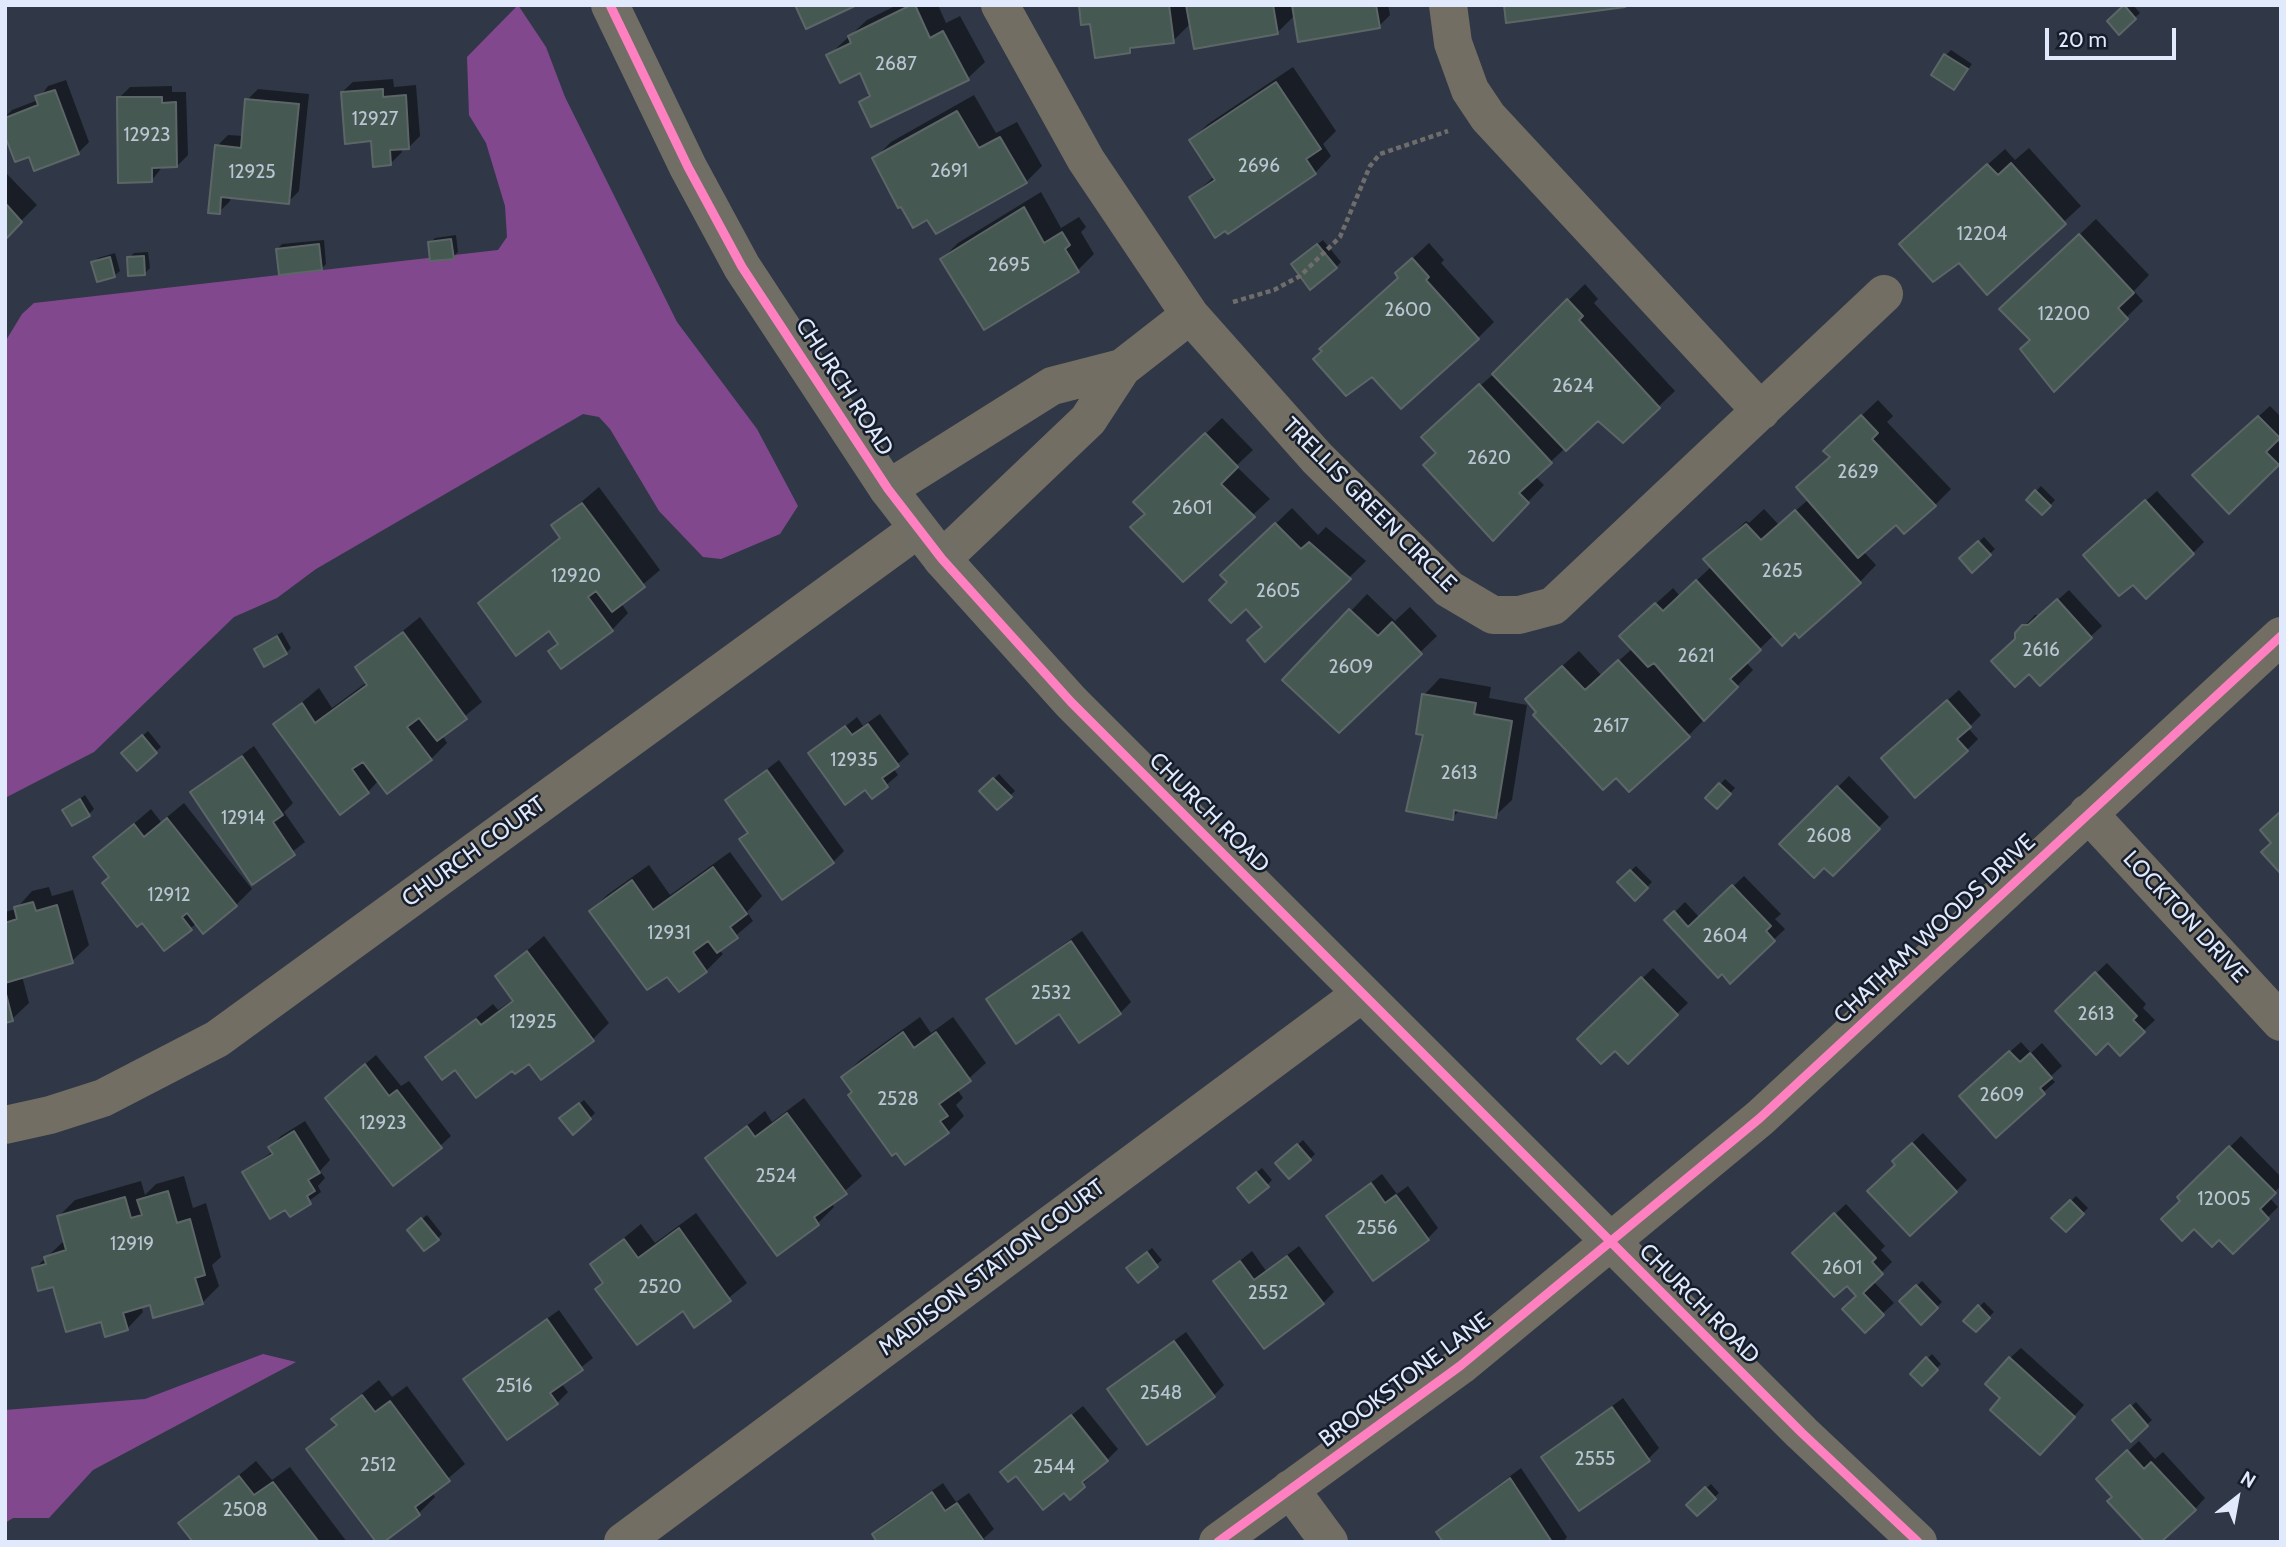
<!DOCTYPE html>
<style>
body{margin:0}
#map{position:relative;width:2286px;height:1547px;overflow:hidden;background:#303847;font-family:Cabin,sans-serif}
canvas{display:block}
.frame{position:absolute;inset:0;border:7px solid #e0eafc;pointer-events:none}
.north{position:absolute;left:2202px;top:1463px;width:70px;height:70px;-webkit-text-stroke:5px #161d2a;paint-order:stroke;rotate:31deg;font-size:19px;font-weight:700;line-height:28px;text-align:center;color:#e0eafc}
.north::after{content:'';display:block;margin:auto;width:24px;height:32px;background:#e0eafc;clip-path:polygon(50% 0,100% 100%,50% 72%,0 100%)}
.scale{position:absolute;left:2045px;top:28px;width:131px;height:32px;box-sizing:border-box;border:4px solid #e0eafc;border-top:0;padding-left:9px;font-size:21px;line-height:24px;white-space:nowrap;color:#e0eafc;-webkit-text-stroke:5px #161d2a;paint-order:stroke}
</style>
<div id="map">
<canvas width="2286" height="1547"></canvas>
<div class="frame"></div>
<div class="north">N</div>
<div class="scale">20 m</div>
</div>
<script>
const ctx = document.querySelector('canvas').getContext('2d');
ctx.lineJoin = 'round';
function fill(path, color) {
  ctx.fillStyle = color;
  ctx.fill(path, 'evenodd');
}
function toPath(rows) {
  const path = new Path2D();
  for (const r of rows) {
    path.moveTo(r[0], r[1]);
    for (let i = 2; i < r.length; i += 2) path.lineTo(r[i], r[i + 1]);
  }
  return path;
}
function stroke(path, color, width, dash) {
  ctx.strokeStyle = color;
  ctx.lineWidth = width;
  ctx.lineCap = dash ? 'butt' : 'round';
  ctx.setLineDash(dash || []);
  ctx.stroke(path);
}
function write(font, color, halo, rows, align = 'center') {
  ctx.font = font + ' Cabin,sans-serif';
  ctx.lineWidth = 5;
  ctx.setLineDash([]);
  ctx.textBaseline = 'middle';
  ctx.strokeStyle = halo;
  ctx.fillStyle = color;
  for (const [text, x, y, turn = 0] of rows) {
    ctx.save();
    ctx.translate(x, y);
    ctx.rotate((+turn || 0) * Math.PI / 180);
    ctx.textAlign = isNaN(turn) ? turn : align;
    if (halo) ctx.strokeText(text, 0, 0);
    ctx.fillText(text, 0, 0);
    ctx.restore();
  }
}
const forest = toPath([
 [518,5,546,47,565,97,677,322,757,429,798,506,780,534,721,559,703,557,659,511,610,429,599,417,583,414,316,569,277,598,234,617,94,752,5,798,5,342,22,314,34,303,498,250,507,237,505,206,486,143,469,115,467,57],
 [263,1354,296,1362,93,1470,49,1518,13,1518,5,1523,5,1410,145,1399]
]);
const shadow = toPath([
 [897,5,938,5,946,23,960,16,985,62,968,78,872,125,861,102,871,92,860,71,829,55,867,20],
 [1080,5,1388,5,1390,15,1379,26,1296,14,1277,33,1191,23,1173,41,1135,46,1130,51,1092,22],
 [2126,5,2133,5,2140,13,2119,32,2109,21],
 [1951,50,1972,64,1954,88,1946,55],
 [1293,67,1336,131,1323,144,1331,156,1315,173,1228,232,1191,197,1215,176,1191,140,1208,124],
 [393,79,394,87,416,85,420,136,409,147,401,148,402,152,391,163,342,92,353,82],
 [66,80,89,142,78,153,30,154,5,131,5,117,12,110,38,100,48,86],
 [172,86,172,92,186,92,188,155,177,166,163,166,152,180,119,98,130,87],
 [258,89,309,94,299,191,288,202,230,196,230,201,219,212,217,146,228,135,244,136,247,100],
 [974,95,996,133,1017,122,1042,166,1026,182,928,217,875,158,891,142],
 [2029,148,2081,206,1987,292,1959,261,1917,228,2005,149,2015,160],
 [5,172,37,205,5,237],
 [1041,192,1061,228,1079,217,1086,227,1081,232,1094,254,1078,270,984,328,942,259,958,243],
 [2096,219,2149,275,2134,291,2143,301,2054,389,2032,340,2018,292],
 [456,235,458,252,453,257,430,243,435,238],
 [324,240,326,264,321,269,277,249,282,244],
 [1323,240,1341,262,1336,267,1298,259],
 [1429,243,1444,260,1441,263,1494,322,1478,338,1397,273],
 [148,252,150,268,145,273,129,258,134,253],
 [115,253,120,271,114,276,93,263,98,258],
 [1585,284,1598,299,1594,303,1675,391,1658,407,1609,431,1598,418,1535,476,1544,485,1493,538,1438,453,1440,421,1498,370],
 [1878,400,1893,416,1887,422,1951,489,1935,505,1896,523,1863,551,1876,565,1860,582,1796,631,1774,635,1746,662,1753,670,1688,736,1543,683,1579,651,1602,676,1633,648,1638,620,1673,588,1680,596,1712,566,1706,559,1746,521,1749,523,1764,509,1779,525,1809,499,1842,434],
 [2270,406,2281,417,2281,435,2276,440,2281,445,2281,461,2229,511,2205,465],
 [1222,418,1253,450,1236,466,1270,499,1183,579,1147,513,1152,485],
 [2041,486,2055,500,2042,513,2028,500],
 [599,487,660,570,621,603,628,613,612,630,550,652,559,643,549,629,480,603,561,536,553,526],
 [2157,491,2204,542,2193,553,2096,545],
 [1292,508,1318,535,1326,527,1366,561,1265,660,1263,626,1223,575],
 [1984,537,1995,549,1972,570,1961,558],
 [2069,590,2102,626,2040,683,2029,671,2017,634,2035,615,2041,615],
 [1367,594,1395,621,1410,607,1437,636,1339,731,1351,611],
 [420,617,482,702,442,735,447,743,431,759,379,780,368,792,275,725,319,688,332,708,367,682,357,668],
 [282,632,291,648,286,653,256,649],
 [1440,678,1491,687,1489,698,1527,705,1512,800,1495,816,1460,810,1452,818,1425,734,1424,695],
 [1959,690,1981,715,1968,728,1978,739,1967,750,1894,748],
 [880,714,909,754,893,768,898,775,872,797,865,788,811,754,857,717,863,726],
 [148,731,161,747,137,768,124,753],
 [254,746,293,803,284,812,305,842,253,882,192,792],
 [779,760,844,851,833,862,749,832,727,800],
 [999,774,1015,791,997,808,982,791],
 [1849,776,1889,817,1833,874,1825,865,1781,844],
 [1725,779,1735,788,1717,807,1708,798],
 [85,795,94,809,89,814,64,810],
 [184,803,252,889,236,905,197,923,164,949,95,857,151,809,161,822],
 [730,852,762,896,747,912,753,921,719,950,723,954,706,971,679,990,667,974,591,911,607,895,649,865,670,895],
 [1636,866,1652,882,1635,899,1619,882],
 [1744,876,1781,914,1775,919,1785,929,1730,981,1667,920,1685,902,1700,918],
 [49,887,52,896,73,890,89,945,72,961,22,976,29,1003,12,1019,5,1021,5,912,16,909,32,891],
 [1082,931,1131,1002,1120,1013,1060,1012,988,1000],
 [544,936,609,1023,593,1039,512,1068,455,1067,427,1058,493,1004,498,1010,514,999,497,976],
 [2107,963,2146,1004,2143,1008,2155,1020,2120,1053,2108,1041,2057,1011],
 [1653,968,1688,1003,1628,1061,1615,1048,1580,1039],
 [920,1017,931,1033,953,1017,986,1063,957,1089,963,1098,956,1105,964,1116,948,1132,854,1092,843,1077,859,1061],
 [2021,1042,2031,1053,2042,1043,2062,1066,2050,1077,2055,1082,1996,1135,1972,1085],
 [376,1055,401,1086,409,1081,451,1136,440,1146,338,1087],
 [804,1098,862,1176,831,1203,834,1207,818,1223,707,1158,765,1111,772,1122],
 [584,1100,595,1113,590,1118,567,1113],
 [305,1121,330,1160,320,1171,325,1178,318,1186,321,1192,290,1215,244,1173,273,1151,270,1147,281,1136],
 [1923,1133,1967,1180,1956,1191,1905,1150],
 [2241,1136,2281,1177,2281,1186,2269,1197,2278,1207,2233,1252,2219,1238,2195,1226,2179,1197],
 [1303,1140,1315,1154,1310,1159,1283,1158],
 [1262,1168,1272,1180,1267,1185,1244,1183],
 [1382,1174,1397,1194,1408,1186,1438,1228,1427,1239,1328,1216],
 [184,1176,193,1208,206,1203,221,1257,212,1265,219,1286,202,1303,141,1306,143,1312,127,1329,102,1320,34,1269,65,1240,58,1217,75,1200,141,1181,145,1195,156,1184],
 [2076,1196,2088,1208,2066,1230,2054,1218],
 [1846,1204,1885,1246,1881,1250,1892,1262,1873,1281,1894,1303,1865,1330,1858,1296,1847,1284,1794,1253],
 [696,1213,747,1283,695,1325,683,1309,604,1282,592,1264,641,1224,655,1243],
 [427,1215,442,1234,437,1239,414,1225],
 [1299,1246,1334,1292,1323,1303,1215,1281,1252,1251,1266,1271],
 [1152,1248,1162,1260,1138,1280,1133,1263],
 [1922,1281,1942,1302,1921,1322,1901,1301],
 [1984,1302,1994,1312,1976,1330,1966,1320],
 [559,1310,593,1358,561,1383,568,1392,557,1403,465,1379],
 [1186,1332,1224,1385,1214,1395,1109,1389],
 [2021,1348,2084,1405,2051,1442,2003,1398,2010,1358],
 [1932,1354,1941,1364,1922,1383,1912,1374],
 [379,1380,392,1397,407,1386,465,1464,432,1492,435,1497,419,1513,381,1542,308,1449,337,1423,334,1419,350,1403],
 [1623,1398,1659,1448,1648,1459,1543,1457],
 [2136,1402,2152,1420,2131,1439,2115,1421],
 [1083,1406,1118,1449,1070,1497,1064,1490,1013,1462],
 [2139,1441,2155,1459,2163,1452,2205,1498,2195,1509,2114,1497,2109,1468],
 [256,1461,272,1480,290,1467,347,1542,196,1542,181,1523],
 [1521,1468,1567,1537,1563,1542,1445,1542,1438,1532,1449,1522],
 [943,1483,956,1502,969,1493,994,1529,984,1538,986,1542,879,1542,874,1534,885,1523],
 [1711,1484,1719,1493,1697,1514,1689,1505]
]);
const building = toPath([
 [795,5,857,5,806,29,795,5],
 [911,5,915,5,930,38,943,31,969,80,871,127,859,102,870,96,860,73,840,83,826,55,851,43,848,36,911,5],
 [1079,5,1169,5,1174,43,1130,48,1130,53,1095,58,1090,24,1081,25,1079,5],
 [1186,5,1273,5,1278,34,1194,49,1186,5],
 [1292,5,1376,5,1380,28,1298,42,1292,5],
 [1504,5,1625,5,1625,7,1506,23,1504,5],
 [2124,5,2136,19,2119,35,2107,21,2124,5],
 [1944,54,1968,69,1954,90,1931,75,1944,54],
 [1276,82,1321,149,1306,159,1316,174,1228,234,1225,231,1215,238,1189,197,1215,180,1189,140,1276,82],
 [383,89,383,97,406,95,409,149,390,150,391,165,373,167,371,141,345,144,341,92,383,89],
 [55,90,79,154,34,171,29,157,15,162,5,136,5,118,38,105,35,96,55,90],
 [117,97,162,97,162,103,176,102,177,167,152,168,152,182,118,183,117,97],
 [245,99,299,104,289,204,221,197,220,214,208,213,215,145,241,148,245,99],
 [957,111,979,148,1000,137,1027,183,936,234,927,220,913,228,901,207,898,208,872,158,957,111],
 [2011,163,2066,224,1987,295,1959,263,1933,282,1899,244,1987,164,1998,175,2011,163],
 [5,203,22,222,5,240,5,203],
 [1024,207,1044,243,1062,232,1070,245,1065,249,1079,272,984,330,940,259,1024,207],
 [2079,234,2134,293,2118,308,2128,319,2054,392,2020,349,2030,340,1999,309,2079,234],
 [451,239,454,259,430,261,428,242,451,239],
 [319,244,322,270,279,275,276,249,319,244],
 [1317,244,1337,268,1310,290,1291,264,1317,244],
 [144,256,145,275,128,276,127,257,144,256],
 [110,257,115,277,97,282,91,262,110,257],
 [1412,258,1429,277,1426,280,1479,339,1401,409,1372,377,1346,396,1313,359,1322,351,1319,349,1398,278,1395,273,1412,258],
 [1567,299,1583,316,1579,320,1660,408,1623,443,1598,421,1566,451,1492,374,1567,299],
 [1479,384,1552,463,1519,493,1529,503,1493,541,1423,465,1436,453,1421,437,1479,384],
 [1861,415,1878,433,1872,439,1936,506,1904,534,1896,525,1858,558,1796,487,1830,457,1823,451,1861,415],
 [2258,416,2280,438,2266,452,2279,465,2229,514,2192,475,2258,416],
 [1205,433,1238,467,1221,484,1255,517,1183,582,1130,527,1145,514,1133,502,1205,433],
 [2035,490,2051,506,2042,515,2026,500,2035,490],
 [2145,500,2194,554,2146,599,2133,585,2119,596,2083,555,2145,500],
 [582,503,645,587,612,612,596,591,588,597,613,631,561,669,548,651,558,644,549,631,516,656,478,603,560,538,551,525,582,503],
 [1795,510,1861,583,1799,638,1795,633,1782,646,1703,559,1746,524,1761,540,1795,510],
 [1275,523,1301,549,1309,542,1351,579,1265,662,1247,640,1262,627,1246,609,1231,623,1209,600,1227,582,1220,575,1275,523],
 [1978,541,1991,555,1972,573,1959,558,1978,541],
 [1696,580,1761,650,1730,679,1738,687,1704,721,1654,663,1648,667,1619,636,1655,603,1663,611,1696,580],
 [2057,599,2092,638,2040,686,2029,674,2015,687,1991,661,2015,639,2015,633,2022,625,2028,625,2057,599],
 [1349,609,1378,636,1392,622,1422,654,1339,733,1282,680,1349,609],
 [403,632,467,719,437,741,419,718,407,727,432,760,387,794,363,762,352,769,369,793,340,815,273,724,302,703,315,723,367,685,355,667,403,632],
 [277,636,287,654,264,667,254,649,277,636],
 [1618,660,1690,737,1629,792,1616,778,1603,790,1533,715,1536,712,1525,699,1562,666,1585,690,1618,660],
 [1422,694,1476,703,1474,714,1512,721,1496,818,1454,810,1453,820,1406,811,1423,735,1416,734,1422,694],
 [1947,700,1971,727,1957,739,1968,751,1915,798,1881,758,1947,700],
 [868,724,899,766,882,778,888,787,872,799,865,790,845,805,808,753,845,726,852,735,868,724],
 [142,735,157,753,137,771,121,753,142,735],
 [242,756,283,815,273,822,295,855,252,885,190,792,242,756],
 [767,770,834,863,782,900,739,839,748,833,725,800,767,770],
 [993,778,1012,797,997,810,979,791,993,778],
 [1719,783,1731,794,1717,809,1705,798,1719,783],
 [1837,786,1880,829,1833,876,1824,868,1814,878,1779,844,1837,786],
 [80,799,90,816,72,826,62,810,80,799],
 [2281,811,2281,874,2261,852,2271,843,2260,830,2281,811],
 [167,818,237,906,203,934,187,913,182,917,192,930,164,951,142,923,137,927,102,883,109,877,93,857,134,824,144,837,167,818],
 [713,867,747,914,730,927,738,938,717,953,708,941,693,952,707,972,679,992,667,977,647,990,589,911,632,880,653,910,713,867],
 [1630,870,1648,888,1635,901,1617,882,1630,870],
 [1732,885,1771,926,1766,931,1775,941,1730,984,1722,974,1718,978,1664,920,1674,911,1688,927,1732,885],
 [33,902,36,911,57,905,73,963,5,983,5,923,17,919,14,907,33,902],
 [1071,941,1121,1014,1079,1043,1059,1014,1016,1044,986,999,1071,941],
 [527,951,594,1041,541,1080,529,1064,515,1074,512,1071,476,1098,455,1070,442,1080,425,1057,476,1019,481,1025,513,1001,495,976,527,951],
 [2095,972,2137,1016,2133,1020,2145,1032,2120,1056,2108,1043,2096,1055,2055,1011,2095,972],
 [1641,977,1678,1015,1628,1064,1615,1051,1601,1064,1577,1039,1641,977],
 [5,990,13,1021,5,1023,5,990],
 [903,1032,914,1048,936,1032,971,1081,939,1104,948,1116,940,1121,949,1133,905,1165,896,1153,892,1156,848,1095,852,1092,841,1077,903,1032],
 [2009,1051,2020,1062,2030,1053,2052,1078,2040,1088,2045,1094,1996,1138,1959,1096,2009,1051],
 [365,1064,389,1096,397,1090,442,1148,393,1186,325,1098,365,1064],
 [579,1103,591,1119,573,1135,559,1118,579,1103],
 [787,1113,847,1194,814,1217,819,1225,777,1256,705,1158,747,1126,755,1137,787,1113],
 [294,1131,320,1173,308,1180,315,1191,307,1196,311,1204,290,1217,285,1210,270,1219,242,1172,273,1154,268,1147,294,1131],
 [1912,1143,1957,1192,1910,1236,1867,1191,1895,1165,1892,1161,1912,1143],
 [1297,1144,1311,1160,1289,1179,1275,1163,1297,1144],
 [2229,1146,2276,1193,2260,1209,2269,1219,2233,1254,2219,1240,2212,1247,2194,1229,2182,1241,2161,1219,2180,1201,2177,1197,2229,1146],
 [1256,1172,1269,1187,1249,1203,1237,1188,1256,1172],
 [1371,1183,1385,1203,1396,1195,1429,1240,1373,1281,1326,1216,1371,1183],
 [168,1191,177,1223,190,1219,205,1275,195,1278,203,1304,153,1318,150,1305,123,1313,128,1330,105,1337,101,1322,66,1332,53,1287,38,1291,32,1268,46,1264,44,1257,66,1250,57,1216,125,1197,131,1218,142,1215,137,1200,168,1191],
 [2070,1200,2084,1214,2066,1232,2051,1218,2070,1200],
 [1834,1213,1876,1258,1872,1262,1883,1274,1863,1293,1884,1315,1865,1333,1842,1309,1856,1296,1847,1286,1834,1297,1792,1253,1834,1213],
 [421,1218,439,1240,424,1251,407,1230,421,1218],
 [679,1228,731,1301,694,1328,683,1311,637,1345,595,1289,603,1283,590,1264,624,1239,638,1258,679,1228],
 [1147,1252,1158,1267,1138,1283,1126,1268,1147,1252],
 [1287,1256,1324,1304,1264,1349,1213,1281,1240,1261,1254,1280,1287,1256],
 [1916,1285,1938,1308,1921,1325,1899,1301,1916,1285],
 [1978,1305,1990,1318,1976,1332,1963,1321,1978,1305],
 [547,1319,583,1370,550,1393,558,1404,507,1440,463,1379,547,1319],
 [1174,1341,1215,1397,1147,1445,1107,1389,1174,1341],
 [1926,1357,1938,1370,1922,1386,1910,1374,1926,1357],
 [2009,1357,2075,1417,2040,1455,1990,1410,2000,1398,1985,1384,2009,1357],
 [362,1395,375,1412,390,1401,450,1481,415,1507,420,1515,384,1542,376,1542,306,1449,337,1425,331,1419,362,1395],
 [2130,1405,2148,1426,2131,1442,2112,1420,2130,1405],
 [1612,1407,1650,1461,1579,1511,1541,1457,1612,1407],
 [1071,1415,1108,1461,1082,1482,1085,1487,1070,1500,1064,1493,1043,1510,1016,1476,1008,1482,1000,1472,1071,1415],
 [2127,1450,2144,1469,2151,1462,2196,1510,2161,1542,2145,1542,2107,1501,2112,1497,2096,1479,2127,1450],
 [239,1476,254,1495,273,1482,319,1542,193,1542,178,1523,239,1476],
 [1510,1478,1552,1542,1443,1542,1436,1532,1510,1478],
 [1705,1487,1716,1499,1697,1516,1686,1505,1705,1487],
 [932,1492,945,1511,957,1503,984,1541,877,1542,872,1534,932,1492]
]);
const path = toPath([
 [1233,302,1274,290,1300,276,1340,237,1370,166,1380,154,1448,131]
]);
const minor = toPath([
 [1000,5,1086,160,1190,315],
 [1448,5,1453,43,1470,90,1488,117,1761,411],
 [1122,368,1190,315,1317,458,1449,589,1493,615,1519,615,1553,606,1884,294],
 [888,489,1052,386,1122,368,1088,420,942,559],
 [2088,813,2281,1022],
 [5,1125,50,1115,103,1098,217,1039,918,529],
 [1290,1489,1329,1542],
 [623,1542,1361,994],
 [1218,1542,1460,1366,1760,1118,2281,636]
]);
const major = toPath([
 [610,5,688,167,742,267,888,489,942,559,1071,702,1802,1433,1918,1542]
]);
const cycleway = toPath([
 [610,5,688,167,742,267,888,489,942,559,1071,702,1802,1433,1918,1542],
 [1218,1542,1460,1366,1760,1118,2281,636]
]);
const numberNames = [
 ["2687",896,64],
 ["12927",375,119],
 ["12923",147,135],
 ["2696",1259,166],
 ["2691",949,171],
 ["12925",252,172],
 ["12204",1982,234],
 ["2695",1009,265],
 ["2600",1408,310],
 ["12200",2064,314],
 ["2624",1573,386],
 ["2620",1489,458],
 ["2629",1858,472],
 ["2601",1192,508],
 ["2625",1782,571],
 ["12920",576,576],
 ["2605",1278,591],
 ["2616",2041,650],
 ["2621",1696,656],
 ["2609",1351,667],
 ["2617",1611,726],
 ["12935",854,760],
 ["2613",1459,773],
 ["12914",243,818],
 ["2608",1829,836],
 ["12912",169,895],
 ["12931",669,933],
 ["2604",1725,936],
 ["2532",1051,993],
 ["2613",2096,1014],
 ["12925",533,1022],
 ["2609",2002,1095],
 ["2528",898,1099],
 ["12923",383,1123],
 ["2524",776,1176],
 ["12005",2224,1199],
 ["2556",1377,1228],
 ["12919",132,1244],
 ["2601",1842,1268],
 ["2520",660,1287],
 ["2552",1268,1293],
 ["2516",514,1386],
 ["2548",1161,1393],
 ["2555",1595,1459],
 ["2512",378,1465],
 ["2544",1054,1467],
 ["2508",245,1510]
];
const streetNames = [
 ["CHURCH ROAD",844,387,57],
 ["TRELLIS GREEN CIRCLE",1369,505,45],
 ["CHURCH ROAD",1209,813,45],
 ["CHURCH COURT",474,852,-36],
 ["LOCKTON DRIVE",2185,917,47],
 ["CHATHAM WOODS DRIVE",1935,929,-43],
 ["MADISON STATION COURT",992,1268,-37],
 ["CHURCH ROAD",1699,1304,45],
 ["BROOKSTONE LANE",1405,1380,-37]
];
fill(forest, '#82488e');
fill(shadow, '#0007');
fill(building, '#455852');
stroke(building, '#5d6667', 2);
stroke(path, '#6e6d6b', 4.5, [5, 3.5]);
stroke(minor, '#736e63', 38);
stroke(major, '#716e66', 38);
stroke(cycleway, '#ff80c0', 9);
write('19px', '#b9c6d2', null, numberNames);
write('23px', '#e0eafc', '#161d2a', streetNames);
</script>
